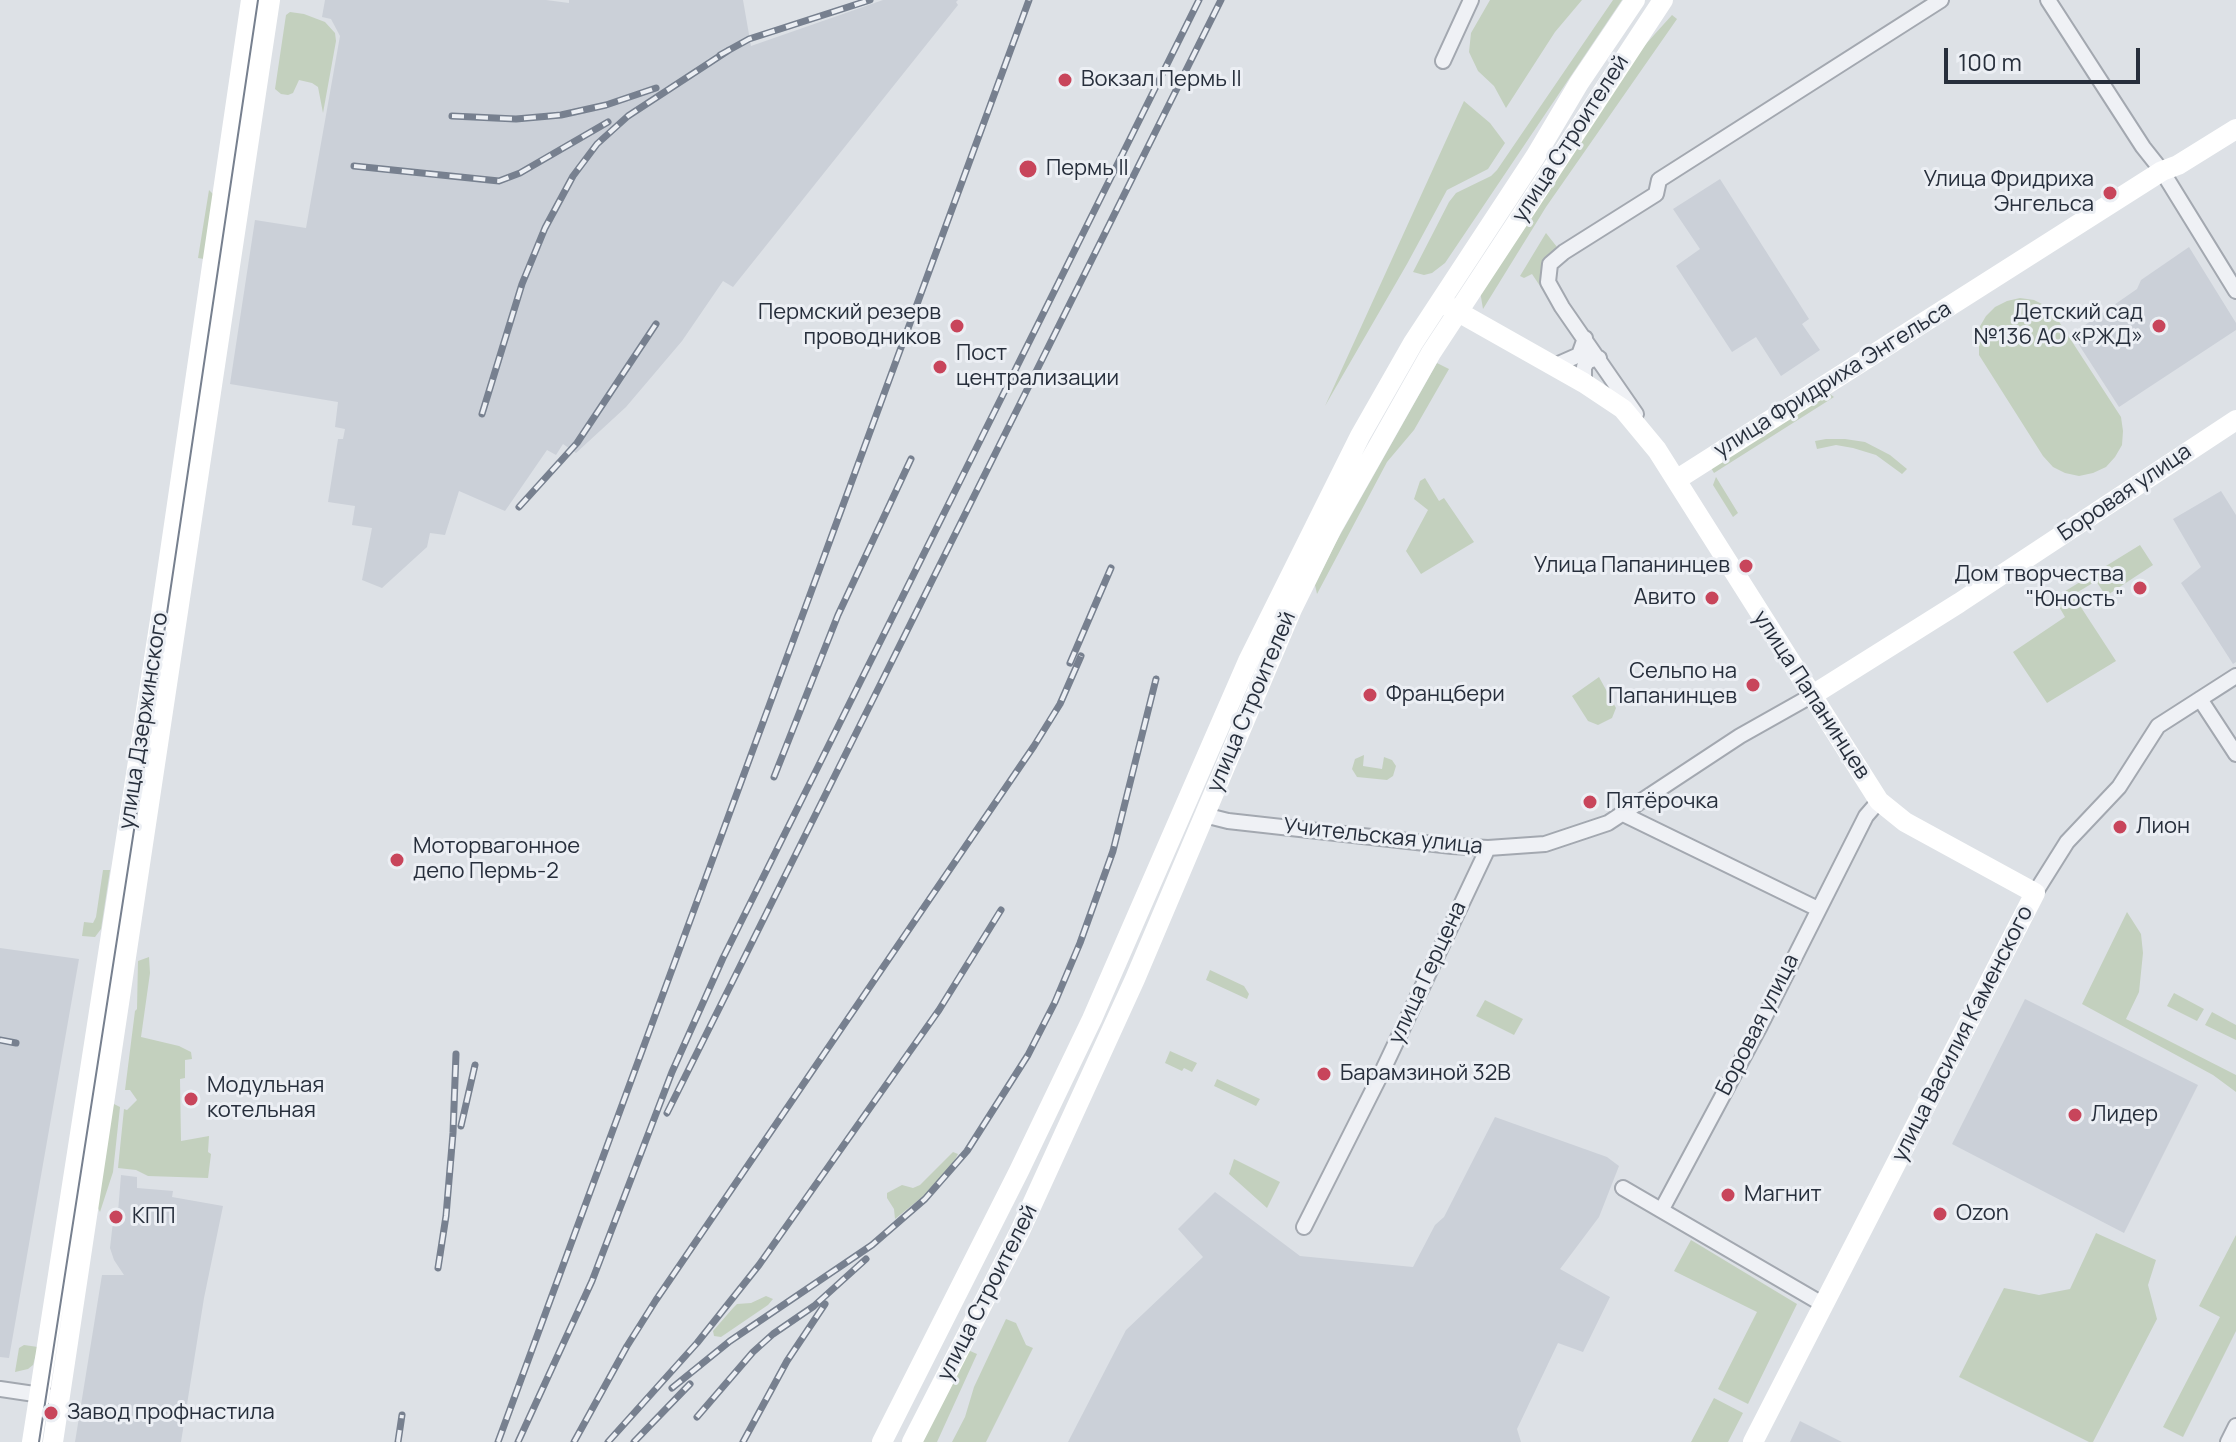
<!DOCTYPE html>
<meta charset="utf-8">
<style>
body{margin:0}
#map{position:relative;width:2236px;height:1442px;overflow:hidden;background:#dde1e6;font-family:Manrope,sans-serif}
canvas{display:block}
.scale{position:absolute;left:1944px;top:48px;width:196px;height:36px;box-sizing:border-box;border:4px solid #272f3c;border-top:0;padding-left:10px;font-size:24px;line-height:28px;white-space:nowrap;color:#272f3c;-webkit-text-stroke:6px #eceff4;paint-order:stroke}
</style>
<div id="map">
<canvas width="2236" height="1442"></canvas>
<div class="scale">100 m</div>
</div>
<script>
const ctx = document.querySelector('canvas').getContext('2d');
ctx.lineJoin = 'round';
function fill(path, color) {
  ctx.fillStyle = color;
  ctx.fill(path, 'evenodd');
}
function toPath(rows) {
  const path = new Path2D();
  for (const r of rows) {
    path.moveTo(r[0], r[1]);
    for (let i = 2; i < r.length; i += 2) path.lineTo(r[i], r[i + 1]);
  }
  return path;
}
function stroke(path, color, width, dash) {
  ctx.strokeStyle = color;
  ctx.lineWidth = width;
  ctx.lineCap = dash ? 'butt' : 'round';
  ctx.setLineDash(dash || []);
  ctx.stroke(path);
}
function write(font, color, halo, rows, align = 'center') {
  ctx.font = font + ' Manrope,sans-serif';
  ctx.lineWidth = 6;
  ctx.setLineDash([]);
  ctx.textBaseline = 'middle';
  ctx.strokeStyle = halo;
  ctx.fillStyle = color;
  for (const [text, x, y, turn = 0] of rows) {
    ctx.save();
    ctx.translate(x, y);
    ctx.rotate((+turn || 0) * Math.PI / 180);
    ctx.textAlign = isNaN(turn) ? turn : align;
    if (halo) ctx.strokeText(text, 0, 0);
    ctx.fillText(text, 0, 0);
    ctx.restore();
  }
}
const built = toPath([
 [325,0,546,0,569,3,569,0,743,0,751,46,883,0,958,0,956,2,958,5,733,287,723,281,682,341,626,407,576,453,563,444,556,455,547,450,505,511,459,491,445,535,430,533,427,547,382,588,362,580,372,528,352,525,355,506,328,502,338,439,343,439,345,429,335,427,338,402,230,384,255,220,306,228,340,36,331,19,322,17],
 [1720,179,1809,319,1802,324,1820,350,1781,376,1756,337,1732,352,1676,266,1700,249,1673,209],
 [2189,247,2236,323,2236,330,2119,407,2072,334,2137,289,2141,280],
 [2221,491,2236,515,2236,662,2233,664,2181,583,2201,567,2173,519],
 [0,948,79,959,9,1358,0,1357],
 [2025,999,2198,1085,2124,1233,1952,1144],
 [1495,1117,1607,1157,1619,1166,1599,1217,1560,1269,1610,1297,1583,1352,1558,1343,1517,1429,1521,1442,1068,1442,1126,1330,1203,1257,1178,1229,1215,1192,1300,1256,1413,1267,1435,1225,1444,1217],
 [121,1175,137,1177,137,1188,173,1191,172,1197,223,1206,204,1298,181,1442,75,1442,102,1275,124,1275,114,1260,110,1248,114,1213,118,1212],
 [1800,1421,1842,1442,1790,1442]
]);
const green = toPath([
 [1490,0,1582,0,1555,32,1506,108,1494,86,1478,71,1469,52,1471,33],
 [1613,0,1622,0,1445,263,1432,273,1424,275,1413,272,1449,202,1456,193,1491,176,1497,170],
 [290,12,304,14,325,22,335,33,336,41,323,113,318,87,312,83,299,80,293,93,288,95,281,94,275,89,286,15],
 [1672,15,1677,19,1546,207,1483,309,1480,291,1636,55],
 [1464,101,1490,123,1505,143,1488,169,1447,190,1407,264,1325,406],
 [209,190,214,195,204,259,198,258],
 [1546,233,1557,247,1549,255,1554,307,1532,274,1524,278,1520,276],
 [2020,298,2034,300,2046,306,2056,317,2121,417,2123,431,2122,445,2115,457,2106,467,2093,473,2079,476,2065,473,2053,467,2043,456,1979,355,1979,328,1986,316,1995,307,2007,301],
 [1437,363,1449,369,1414,430,1387,462,1317,594,1315,585,1335,544],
 [1830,394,1834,397,1714,473,1711,468],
 [1826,439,1845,439,1865,442,1890,455,1907,469,1902,474,1876,455,1853,448,1836,445,1817,449,1815,441],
 [1716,477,1738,513,1733,517,1713,485],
 [1425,478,1439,501,1444,498,1474,542,1421,574,1406,551,1428,510,1414,499,1420,481],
 [2140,545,2153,565,2106,596,2096,581,2073,595,2116,661,2047,703,2013,652,2065,617,2054,598],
 [1599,677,1616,708,1612,718,1598,725,1588,721,1572,696],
 [1364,755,1363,766,1382,769,1384,757,1392,760,1396,766,1393,776,1387,780,1357,777,1352,769,1355,759],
 [103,870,110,870,101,929,95,937,82,936,84,922,93,923,96,917],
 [2127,912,2141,934,2143,953,2139,992,2126,1019,2236,1075,2236,1092,2213,1075,2082,1004],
 [149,957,150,973,141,1037,179,1046,191,1052,192,1059,185,1060,185,1078,180,1079,181,1141,209,1136,208,1152,211,1154,208,1178,148,1176,136,1170,118,1168,124,1109,127,1110,137,1100,130,1090,125,1090,135,1011,137,1009,138,961],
 [1210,970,1244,986,1249,994,1247,999,1206,980],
 [2174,993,2204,1009,2197,1021,2167,1006],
 [1485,1000,1523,1019,1514,1035,1476,1016],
 [2212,1012,2236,1025,2236,1040,2205,1025],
 [1170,1051,1197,1063,1192,1072,1184,1068,1182,1071,1165,1063],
 [1217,1079,1260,1099,1256,1106,1214,1086],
 [114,1104,120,1107,113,1172,100,1212,94,1200,107,1121],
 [953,1152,958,1154,952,1165,927,1193,895,1219,894,1209,887,1198,887,1193,902,1185,913,1188,920,1185],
 [1234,1159,1280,1182,1267,1208,1229,1174],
 [2096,1233,2156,1260,2148,1285,2157,1319,2093,1442,2089,1442,1959,1377,2004,1288,2039,1295,2070,1289],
 [2236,1235,2236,1331,2183,1437,2163,1427,2220,1317,2199,1306],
 [1691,1240,1797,1304,1748,1404,1718,1389,1757,1312,1674,1271],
 [766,1296,773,1299,768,1305,721,1337,714,1336,713,1331,733,1308,737,1304,751,1303],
 [1006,1319,1016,1323,1026,1345,1033,1348,986,1442,952,1442,965,1417,974,1387],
 [24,1345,38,1347,33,1365,28,1369,15,1372,19,1348],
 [968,1350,977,1354,937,1442,922,1442],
 [1714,1398,1743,1413,1728,1442,1691,1442]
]);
const street = toPath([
 [2048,0,2143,147,2162,171,2236,291],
 [1443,61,1471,0],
 [1554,366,1579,355,1585,338],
 [1584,383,1584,367,1588,361,1599,358],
 [1636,414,1562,307,1548,282,1550,264,1564,252,1656,194,1659,180,1941,0],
 [2200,699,2236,754],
 [1623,814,1818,909],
 [1204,815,1228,821,1452,846,1488,848,1545,844,1608,823,1740,736,1811,696],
 [2035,893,2067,842,2119,787,2158,726,2236,676],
 [1623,1188,1824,1305],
 [1662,1209,1760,1026,1866,816,1879,801],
 [1304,1227,1381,1074,1488,848],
 [0,1389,48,1396],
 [2228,1442,2236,1426]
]);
const secondary = toPath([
 [1446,305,1584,383,1623,409,1657,450,1879,801,1905,822,2035,893,1753,1442],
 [1676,480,2162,171,2178,165,2236,129],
 [1811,696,1959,603,2236,420],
 [32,1442,160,620,251,0],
 [53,1442,270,0],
 [882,1442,1019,1171,1092,1019,1248,661,1360,436,1413,343,1535,157,1579,83,1635,0],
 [912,1442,1020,1231,1061,1141,1135,979,1292,609,1332,528,1431,353,1663,0]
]);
const tram = toPath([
 [39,1442,152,714,258,0]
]);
const rail = toPath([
 [720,55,749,39,870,0],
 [452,116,516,119,561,115,606,105,656,88],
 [354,166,499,181,520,173,608,122],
 [482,414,522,284,545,228,573,176,597,144,628,116,729,50],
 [519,507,577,443,656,324],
 [1070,663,1111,568],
 [774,777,838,615,911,459],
 [0,1040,16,1043],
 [667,1113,1221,0],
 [461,1126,475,1065],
 [438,1268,446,1216,453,1133,456,1054],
 [672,1388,730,1341,872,1245,925,1199,967,1151,1028,1055,1055,1002,1080,943,1113,851,1156,679],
 [697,1417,753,1352,773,1334,814,1306,866,1259],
 [398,1442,402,1415],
 [498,1442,1029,0],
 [518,1442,592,1281,672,1072,723,958,1199,0],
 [574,1442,627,1346,656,1300,1034,746,1060,704,1081,656],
 [608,1442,697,1343,759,1265,939,1010,1001,910],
 [634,1442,690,1384],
 [743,1442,787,1361,825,1304]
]);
const markers = [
 [1065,80,8,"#c8455b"],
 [1028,169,10,"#c8455b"],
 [2110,193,8,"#c8455b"],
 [957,326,8,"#c8455b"],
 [2159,326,8,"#c8455b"],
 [940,367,8,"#c8455b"],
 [1746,566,8,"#c8455b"],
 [2140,588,8,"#c8455b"],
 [1712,598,8,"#c8455b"],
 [1753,685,8,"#c8455b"],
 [1370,695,8,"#c8455b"],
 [1590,802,8,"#c8455b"],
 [2120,827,8,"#c8455b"],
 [397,860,8,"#c8455b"],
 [1324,1074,8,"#c8455b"],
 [191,1099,8,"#c8455b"],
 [2075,1115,8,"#c8455b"],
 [1728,1195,8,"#c8455b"],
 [1940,1214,8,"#c8455b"],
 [116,1217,8,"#c8455b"],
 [51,1413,8,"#c8455b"]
];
const poiNames = [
 ["Вокзал Пермь II",1081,80],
 ["Пермь II",1046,169],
 ["Улица Фридриха",2094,180,"right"],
 ["Энгельса",2094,205,"right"],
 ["Пермский резерв",941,313,"right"],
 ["проводников",941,338,"right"],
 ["Детский сад",2143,313,"right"],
 ["№136 АО «РЖД»",2143,338,"right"],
 ["Пост",956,354],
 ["централизации",956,379],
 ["Улица Папанинцев",1730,566,"right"],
 ["Дом творчества",2124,575,"right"],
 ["\"Юность\"",2124,600,"right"],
 ["Авито",1696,598,"right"],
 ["Сельпо на",1737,672,"right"],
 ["Папанинцев",1737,697,"right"],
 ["Францбери",1386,695],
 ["Пятёрочка",1606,802],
 ["Лион",2136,827],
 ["Моторвагонное",413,847],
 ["депо Пермь-2",413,872],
 ["Барамзиной 32В",1340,1074],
 ["Модульная",207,1086],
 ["котельная",207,1111],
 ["Лидер",2091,1115],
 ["Магнит",1744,1195],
 ["Ozon",1956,1214],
 ["КПП",132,1217],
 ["Завод профнастила",67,1413]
];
const streetNames = [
 ["улица Строителей",1571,139,-57],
 ["улица Фридриха Энгельса",1833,380,-32],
 ["Боровая улица",2125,493,-34],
 ["улица Папанинцев",1811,695,57],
 ["улица Строителей",1252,702,-67],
 ["улица Дзержинского",144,721,-81],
 ["Учительская улица",1383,837,6],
 ["улица Герцена",1428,973,-65],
 ["Боровая улица",1758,1025,-63],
 ["улица Василия Каменского",1963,1034,-63],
 ["улица Строителей",988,1293,-63]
];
fill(built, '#cbd0d8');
fill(green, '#c3d0be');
stroke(street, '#a3a8b0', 18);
stroke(street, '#eff1f5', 14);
stroke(secondary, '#fff', 20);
stroke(tram, '#77808f', 2);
stroke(rail, '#77808f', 7);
stroke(rail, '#eceff4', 4, [12]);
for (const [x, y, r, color] of markers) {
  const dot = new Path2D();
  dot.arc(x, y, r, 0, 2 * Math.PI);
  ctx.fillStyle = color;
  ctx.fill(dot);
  stroke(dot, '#eceff4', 3);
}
write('22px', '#272f3c', '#eceff4', poiNames, 'left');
write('22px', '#272f3c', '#eceff4', streetNames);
</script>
